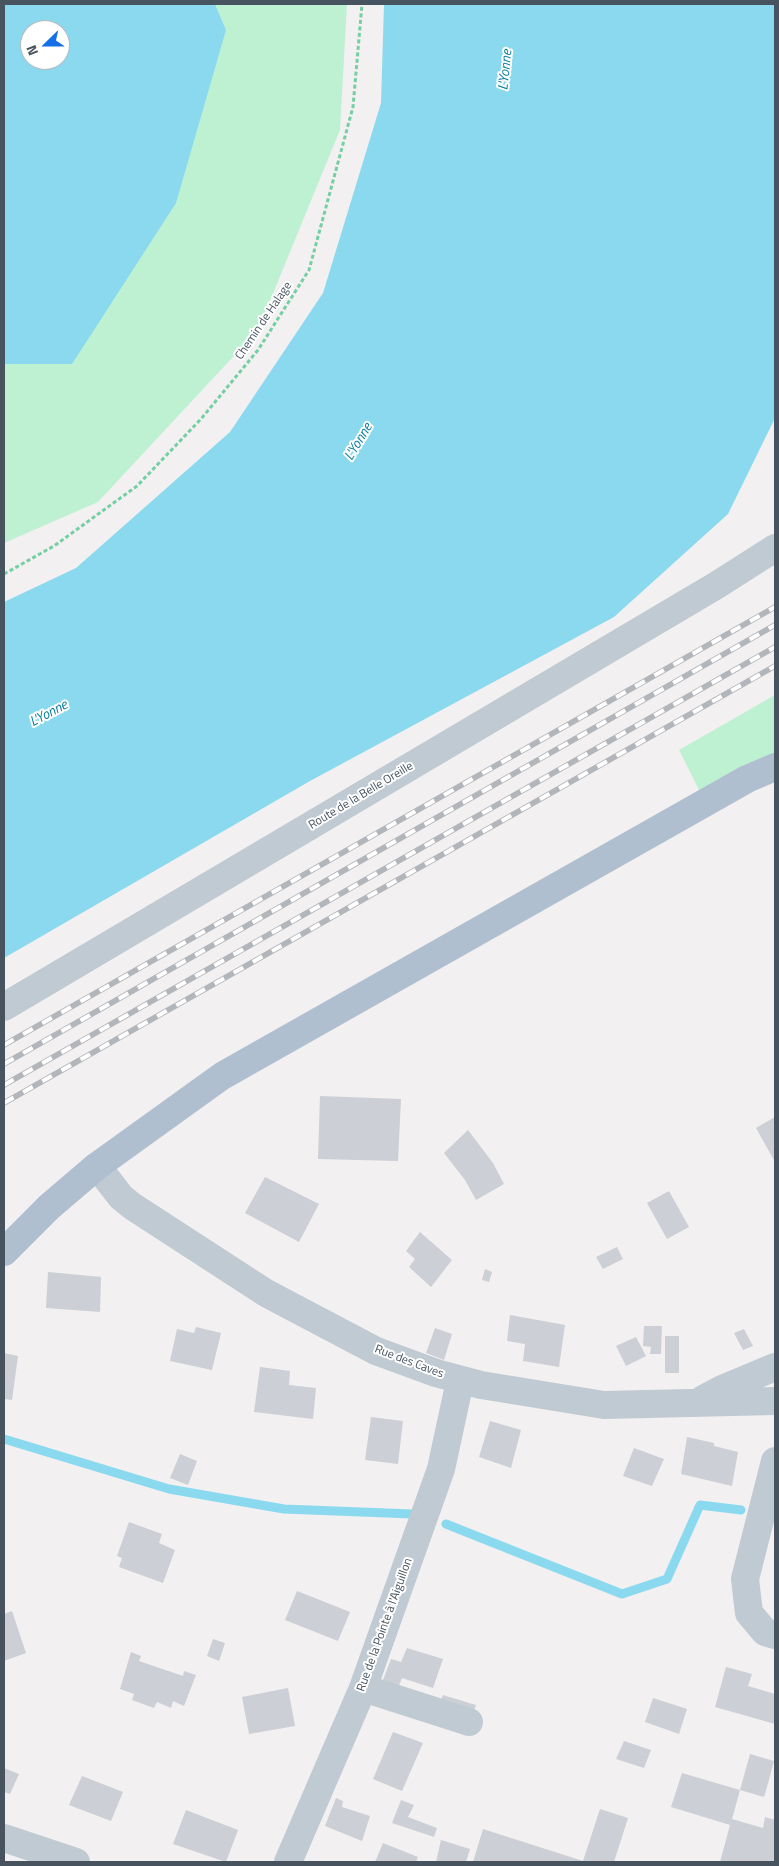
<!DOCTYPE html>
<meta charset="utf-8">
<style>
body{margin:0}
#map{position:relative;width:779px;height:1866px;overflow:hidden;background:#f2f0f0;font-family:"Titillium Web",sans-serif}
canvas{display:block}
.frame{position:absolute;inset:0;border:5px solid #47535e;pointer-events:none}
.north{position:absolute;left:20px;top:20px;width:50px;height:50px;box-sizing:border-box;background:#fff;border:1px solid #b5babf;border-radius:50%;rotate:248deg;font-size:14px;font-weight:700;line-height:20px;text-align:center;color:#47535e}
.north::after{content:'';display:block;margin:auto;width:18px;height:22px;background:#146fe8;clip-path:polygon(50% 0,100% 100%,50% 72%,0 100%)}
</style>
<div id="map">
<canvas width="779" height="1866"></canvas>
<div class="frame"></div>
<div class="north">N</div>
</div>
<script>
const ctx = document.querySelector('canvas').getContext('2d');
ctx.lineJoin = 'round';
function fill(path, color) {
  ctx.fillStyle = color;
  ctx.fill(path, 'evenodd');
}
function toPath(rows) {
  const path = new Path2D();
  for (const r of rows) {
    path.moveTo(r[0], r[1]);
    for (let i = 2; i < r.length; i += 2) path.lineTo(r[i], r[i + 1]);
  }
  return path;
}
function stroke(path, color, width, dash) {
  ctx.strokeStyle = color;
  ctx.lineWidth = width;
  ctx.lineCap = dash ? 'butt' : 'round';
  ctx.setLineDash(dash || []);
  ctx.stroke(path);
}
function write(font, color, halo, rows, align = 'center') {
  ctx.font = font + ' "Titillium Web",sans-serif';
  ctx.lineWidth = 4;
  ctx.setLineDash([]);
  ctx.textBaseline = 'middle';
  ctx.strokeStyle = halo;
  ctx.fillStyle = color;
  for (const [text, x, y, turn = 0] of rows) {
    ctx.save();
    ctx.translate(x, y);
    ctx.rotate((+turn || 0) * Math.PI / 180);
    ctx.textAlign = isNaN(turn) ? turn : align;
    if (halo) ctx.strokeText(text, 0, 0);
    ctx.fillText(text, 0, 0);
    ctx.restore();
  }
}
const green = toPath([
 [215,4,347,4,340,130,258,330,98,502,4,543,4,364,72,364,226,30],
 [775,695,775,781,705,802,679,750]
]);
const water = toPath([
 [4,4,215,4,226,30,176,203,72,364,4,364],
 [30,30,60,30,60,60,30,60],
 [384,4,775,4,775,418,728,514,614,617,310,781,4,958,4,602,76,568,230,432,323,293,381,103]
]);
const stream = toPath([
 [4,1439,169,1489,284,1509,412,1514],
 [446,1524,622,1594,667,1579,700,1505,741,1510]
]);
const building = toPath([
 [320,1096,401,1099,398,1161,318,1159],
 [775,1117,775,1162,756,1128],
 [468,1130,493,1163,504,1184,476,1200,465,1180,444,1153],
 [265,1177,319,1204,299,1242,245,1213],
 [669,1191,689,1227,667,1239,647,1203],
 [420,1232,452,1260,431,1287,409,1267,415,1259,406,1251],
 [617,1247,623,1259,603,1269,596,1257],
 [485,1269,492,1272,489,1282,482,1280],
 [48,1272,101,1277,100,1312,46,1308],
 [510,1315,565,1325,559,1367,523,1361,525,1344,507,1341],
 [644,1326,662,1326,661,1354,650,1354,651,1347,643,1346],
 [196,1327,221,1333,212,1370,170,1361,177,1329,194,1333],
 [435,1328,452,1334,444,1360,426,1353],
 [744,1329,753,1346,743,1350,734,1333],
 [665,1336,679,1336,679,1373,665,1373],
 [636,1337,646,1356,626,1366,616,1346],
 [4,1353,18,1356,12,1400,4,1399],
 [260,1367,290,1371,289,1385,316,1388,313,1419,254,1412],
 [371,1417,403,1421,398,1464,365,1460],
 [490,1421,521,1430,511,1468,479,1457],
 [687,1437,714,1443,714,1446,738,1452,732,1486,681,1474],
 [634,1448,664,1459,652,1486,623,1476],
 [180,1454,197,1461,188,1485,170,1478],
 [129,1522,162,1534,159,1543,175,1550,163,1583,119,1567,122,1558,117,1556],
 [297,1591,350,1612,338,1641,285,1620],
 [12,1611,26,1653,4,1661,4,1614],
 [213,1639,225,1643,219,1661,207,1656],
 [407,1648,443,1659,433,1688,402,1678,396,1693,380,1688,391,1659,401,1662],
 [131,1652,141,1656,139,1661,183,1676,184,1671,196,1675,184,1706,173,1701,171,1708,157,1702,154,1708,132,1700,134,1694,120,1689],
 [726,1667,752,1674,748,1686,775,1694,775,1724,715,1707],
 [288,1688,295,1726,249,1734,242,1697],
 [443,1695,476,1705,472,1716,438,1706],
 [653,1698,687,1709,679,1734,645,1722],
 [393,1732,423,1743,402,1791,373,1779],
 [624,1741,651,1750,644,1768,616,1759],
 [750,1754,774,1761,767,1787,764,1797,740,1790,732,1819,763,1828,765,1817,775,1820,775,1862,720,1862,730,1825,671,1807,682,1773,740,1790],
 [4,1768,19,1774,10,1794,4,1792],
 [82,1776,123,1792,111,1821,69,1805],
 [336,1798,343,1801,342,1807,370,1816,362,1841,325,1826],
 [401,1800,414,1805,408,1817,437,1828,434,1837,392,1823],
 [600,1809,628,1818,614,1862,473,1862,483,1829,583,1861],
 [186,1810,238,1830,226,1862,173,1844],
 [441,1840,470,1849,466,1862,436,1862],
 [383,1843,418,1857,416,1862,375,1862]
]);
const path = toPath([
 [4,574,54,546,137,486,201,419,258,350,309,270,353,107,362,4]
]);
const minor = toPath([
 [4,1007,717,585,775,548],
 [97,1166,121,1197,132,1206,266,1293,376,1351,436,1373,481,1385,604,1405,775,1401],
 [703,1399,720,1390,775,1367],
 [775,1461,745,1579,749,1613,765,1632,775,1635],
 [363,1688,469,1722],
 [4,1838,76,1862],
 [288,1862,363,1688,441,1469,460,1381]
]);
const major = toPath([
 [4,1252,49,1207,97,1166,222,1076,747,779,775,767]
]);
const rail = toPath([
 [4,1045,775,607],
 [4,1064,775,625],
 [4,1085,775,647],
 [4,1103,775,666]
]);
const streetNames = [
 ["Chemin de Halage",264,321,-56],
 ["Route de la Belle Oreille",361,796,-31],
 ["Rue des Caves",409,1362,21],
 ["Rue de la Pointe à l'Aiguillon",385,1625,-70]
];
const waterNames = [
 ["L'Yonne",506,70,-84],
 ["L'Yonne",359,442,-59],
 ["L'Yonne",49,714,-28]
];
fill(green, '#bef1d2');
fill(water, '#8ad9ef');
stroke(stream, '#8ad9ef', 9);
fill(building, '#cccfd5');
stroke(path, '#74d0a4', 3, [4, 2.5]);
stroke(minor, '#c0cad2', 28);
stroke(major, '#afbfcf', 28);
stroke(rail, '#b2b5ba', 5.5);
stroke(rail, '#fff', 4, [11]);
write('12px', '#47535e', '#fff', streetNames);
write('italic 14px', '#097fa0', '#fff', waterNames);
</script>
